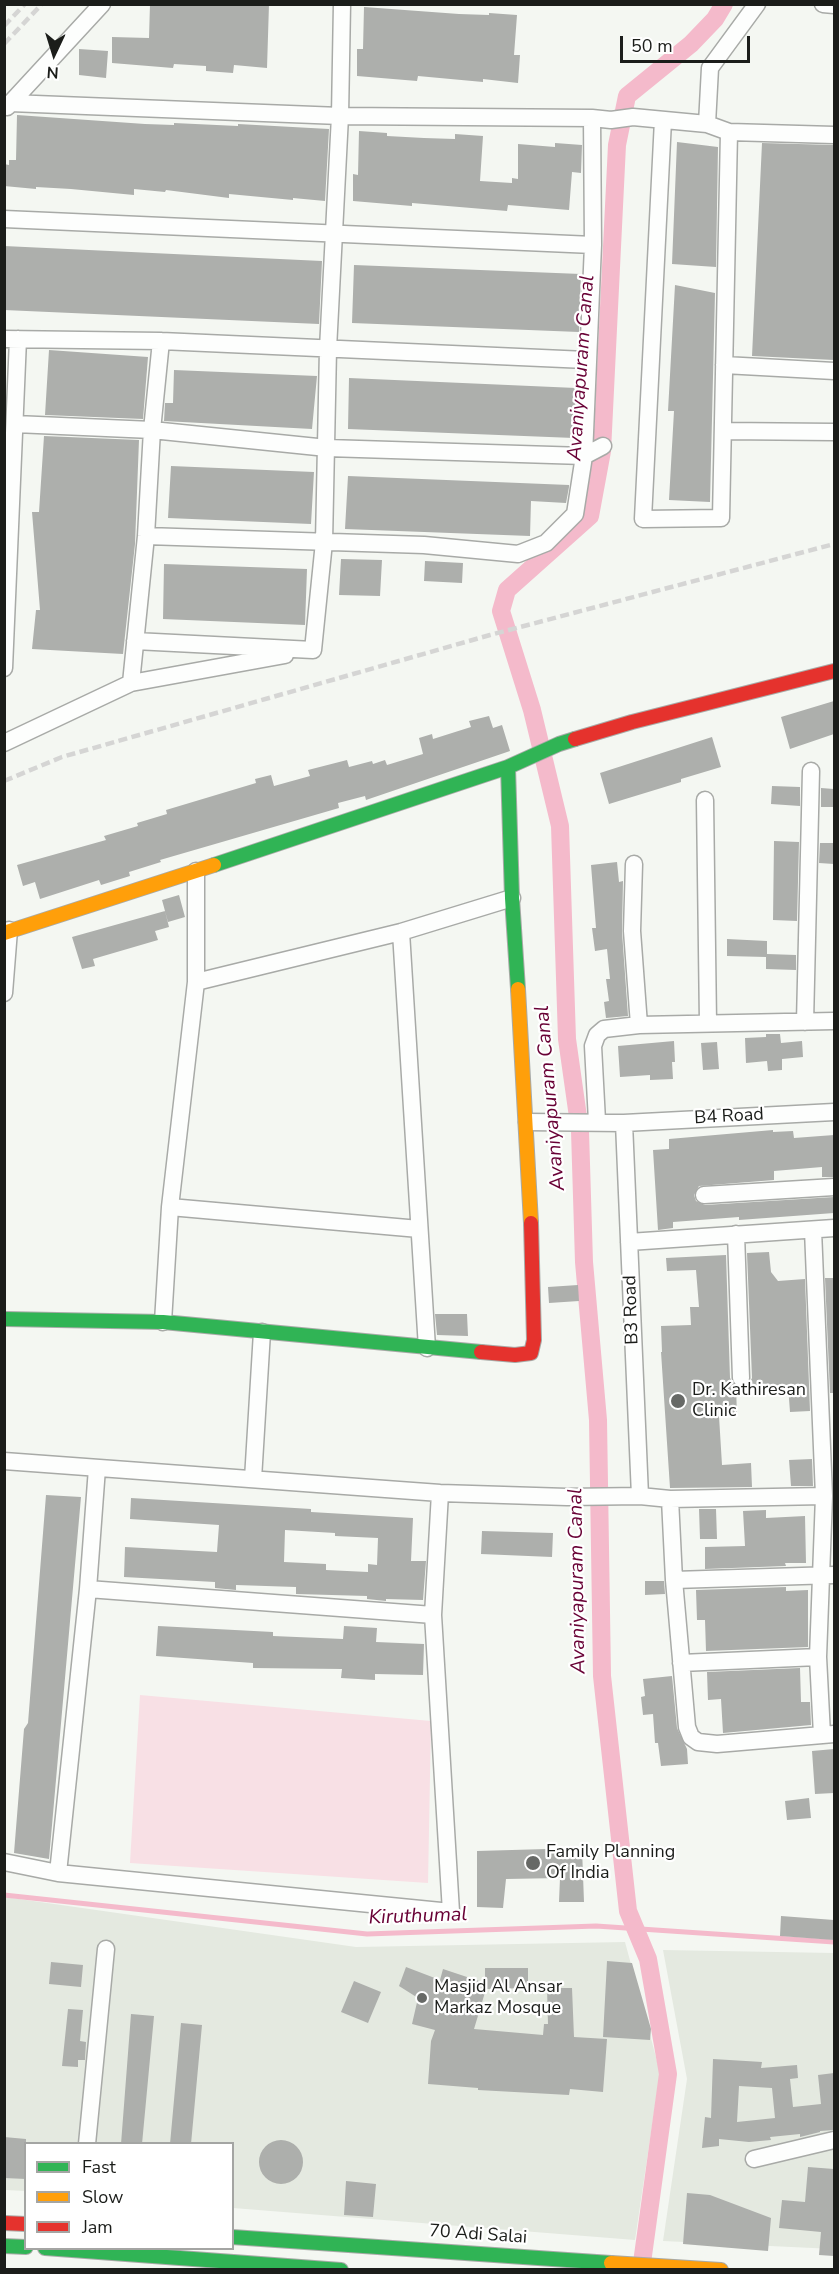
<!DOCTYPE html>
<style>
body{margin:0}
#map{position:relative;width:839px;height:2274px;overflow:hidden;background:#f4f7f2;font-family:"Nunito Sans",sans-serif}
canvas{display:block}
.frame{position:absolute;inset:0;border:6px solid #1b1d1a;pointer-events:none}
.legend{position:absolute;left:24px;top:2142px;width:210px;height:108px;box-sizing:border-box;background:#fff;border:2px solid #a4a5a3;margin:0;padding:8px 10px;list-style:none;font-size:18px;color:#1b1d1a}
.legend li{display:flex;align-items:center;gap:12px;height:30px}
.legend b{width:30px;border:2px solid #a4a5a3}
.north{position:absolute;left:24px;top:24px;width:60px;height:60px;-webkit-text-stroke:4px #fff;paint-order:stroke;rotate:184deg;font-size:16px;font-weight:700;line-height:24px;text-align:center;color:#1b1d1a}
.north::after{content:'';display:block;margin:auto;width:21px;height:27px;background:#1b1d1a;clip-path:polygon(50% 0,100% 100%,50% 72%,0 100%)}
.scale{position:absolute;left:620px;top:36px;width:130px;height:27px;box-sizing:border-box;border:3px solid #1b1d1a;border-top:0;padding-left:8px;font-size:18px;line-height:21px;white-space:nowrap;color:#1b1d1a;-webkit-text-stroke:4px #fff;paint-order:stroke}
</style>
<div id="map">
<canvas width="839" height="2274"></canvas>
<div class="frame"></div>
<ul class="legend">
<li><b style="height:8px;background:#30b455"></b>Fast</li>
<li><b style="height:8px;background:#ff9f0a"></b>Slow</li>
<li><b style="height:8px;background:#e5322d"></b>Jam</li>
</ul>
<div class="north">N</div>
<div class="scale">50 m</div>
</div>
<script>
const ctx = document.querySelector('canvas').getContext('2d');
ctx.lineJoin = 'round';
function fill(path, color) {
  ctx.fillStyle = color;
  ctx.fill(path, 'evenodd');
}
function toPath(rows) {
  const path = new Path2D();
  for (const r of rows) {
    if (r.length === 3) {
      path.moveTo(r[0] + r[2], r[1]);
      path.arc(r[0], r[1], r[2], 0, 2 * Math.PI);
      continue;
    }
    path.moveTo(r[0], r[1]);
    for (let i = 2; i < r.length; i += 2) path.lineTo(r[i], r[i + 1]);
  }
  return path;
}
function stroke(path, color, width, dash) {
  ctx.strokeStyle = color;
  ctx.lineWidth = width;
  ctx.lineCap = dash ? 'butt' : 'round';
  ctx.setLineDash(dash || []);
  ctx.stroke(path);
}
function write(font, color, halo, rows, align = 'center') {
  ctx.font = font + ' "Nunito Sans",sans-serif';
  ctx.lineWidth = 4.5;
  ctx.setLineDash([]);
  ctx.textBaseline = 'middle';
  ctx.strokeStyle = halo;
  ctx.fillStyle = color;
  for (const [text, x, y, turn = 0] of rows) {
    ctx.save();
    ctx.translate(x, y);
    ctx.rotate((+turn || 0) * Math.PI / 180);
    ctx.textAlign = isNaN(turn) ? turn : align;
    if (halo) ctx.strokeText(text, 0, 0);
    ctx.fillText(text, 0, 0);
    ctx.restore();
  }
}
const built = toPath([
 [5,1897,356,1947,625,1942,660,2072,635,2240,233,2208,232,2144,26,2144,25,2191,5,2190],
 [663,1950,834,1953,834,2249,663,2241,687,2079]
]);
const green = toPath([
 [140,1695,431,1721,428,1883,130,1863]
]);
const stream = toPath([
 [4,1895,367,1934,596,1926,834,1942]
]);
const canal = toPath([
 [641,2270,668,2074,648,1959,628,1911,602,1676,598,1420,584,1262,580,1131,567,1039,560,826,532,710,501,611,507,590,590,516,602,451,617,145,627,96,691,44,715,19,724,4]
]);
const building = toPath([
 [150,4,269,4,267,68,234,65,233,73,206,71,206,66,174,64,173,68,112,63,112,37,149,38],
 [364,7,459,14,489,15,489,13,517,15,514,55,520,55,518,83,483,79,483,82,418,76,417,81,357,76,357,49,363,49],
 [79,49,108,51,106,78,79,75],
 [17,115,145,124,174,125,174,123,238,126,238,124,329,129,325,201,293,198,293,200,229,194,229,198,166,190,165,192,134,189,134,195,71,189,36,187,36,189,4,186,4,164,9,165,9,160,16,160],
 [359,131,387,133,387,136,424,138,455,139,455,134,483,136,480,181,512,183,512,178,518,179,518,144,555,147,555,143,582,145,581,173,572,172,569,210,508,205,507,211,412,203,412,206,353,201,353,174,358,175],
 [677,142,718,147,716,267,672,264],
 [762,143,834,145,834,360,752,356],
 [4,246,322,261,319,324,4,310],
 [354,265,581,274,579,332,352,323],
 [675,285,715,293,710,502,669,500,674,411,668,411],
 [49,350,148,357,143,419,45,415],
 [174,370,317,376,312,429,164,421,165,403,173,403],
 [349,378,576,388,574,438,348,429],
 [44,436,139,440,135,544,123,654,32,649,36,610,40,610,32,512,39,512],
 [171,466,314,472,311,524,168,518],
 [348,476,569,485,569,487,566,503,531,501,530,536,345,529],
 [341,559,382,560,380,596,339,595],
 [425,561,463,563,462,583,424,581],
 [164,564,307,569,305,625,163,619],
 [834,701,834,734,790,749,781,717],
 [489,716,493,728,502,725,510,751,366,800,365,796,338,803,339,808,160,860,161,862,129,872,130,876,101,885,99,880,40,899,35,882,23,886,17,865,106,840,104,836,138,826,137,823,167,814,166,810,256,783,255,779,271,775,274,786,310,776,308,770,347,760,349,767,372,761,373,764,385,760,387,765,423,754,419,738,432,734,433,739,471,727,469,721],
 [712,737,721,767,681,779,681,782,609,804,600,773],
 [772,786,800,787,800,806,771,804],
 [821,788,834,789,834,807,821,807],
 [774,841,799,842,797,921,773,920],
 [820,843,834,843,834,864,819,863],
 [617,862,619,882,623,881,622,932,628,1016,606,1018,604,1002,609,1001,606,979,610,979,607,949,595,951,592,928,596,928,591,865],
 [179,895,185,917,168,922,162,900],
 [165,911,169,927,155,931,158,940,93,959,95,966,82,969,72,937],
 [727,939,767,941,767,954,796,955,796,970,766,969,766,957,727,956],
 [766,1034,780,1034,781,1043,802,1041,803,1057,782,1059,782,1070,768,1071,767,1061,746,1063,745,1038,766,1037],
 [674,1041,675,1062,672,1062,673,1079,650,1080,650,1075,620,1077,618,1046],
 [717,1042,719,1069,703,1070,701,1043],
 [773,1130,773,1132,793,1131,794,1138,834,1135,834,1177,822,1177,822,1167,774,1171,774,1180,699,1186,694,1195,696,1201,705,1205,834,1197,834,1213,739,1220,739,1217,673,1222,673,1228,658,1230,653,1150,669,1149,669,1139],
 [769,1252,771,1272,778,1281,805,1279,810,1411,790,1412,788,1385,748,1386,752,1378,747,1253],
 [726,1255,730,1378,736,1387,737,1415,719,1416,722,1465,751,1463,752,1487,670,1488,661,1352,662,1352,661,1326,691,1325,690,1307,699,1307,696,1270,667,1271,666,1258],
 [825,1278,834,1278,834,1393,830,1393],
 [578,1285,579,1301,549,1303,548,1287],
 [435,1314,467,1314,468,1336,437,1335],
 [812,1459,813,1486,791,1486,789,1460],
 [46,1495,81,1497,49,1859,14,1853,24,1729,28,1723],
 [131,1498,311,1509,311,1512,413,1518,411,1561,426,1561,423,1600,386,1599,386,1601,367,1599,367,1596,296,1594,296,1587,236,1585,236,1590,215,1588,215,1582,124,1577,125,1547,217,1552,219,1525,130,1519],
 [285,1530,335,1533,335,1536,378,1538,377,1565,368,1564,368,1572,326,1570,326,1564,284,1562],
 [699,1509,716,1509,717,1539,700,1539],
 [766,1510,766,1518,805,1516,806,1563,785,1563,786,1566,705,1569,705,1547,745,1546,743,1511],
 [482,1531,553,1533,552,1557,481,1554],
 [645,1581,664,1581,665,1594,645,1595],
 [786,1587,786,1591,808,1590,808,1647,706,1651,705,1620,697,1620,696,1590],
 [158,1626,273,1632,273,1636,343,1639,344,1626,377,1628,376,1642,424,1644,423,1675,375,1674,375,1680,341,1678,342,1669,253,1668,253,1663,156,1656],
 [800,1668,801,1702,810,1702,811,1725,723,1733,721,1699,708,1700,707,1672],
 [672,1676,677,1728,687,1749,688,1764,661,1766,658,1743,655,1743,653,1714,643,1715,641,1697,645,1696,643,1679],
 [834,1749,834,1793,815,1794,812,1751],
 [809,1798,811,1818,787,1820,785,1801],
 [582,1848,584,1902,559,1902,560,1878,506,1879,503,1908,477,1907,477,1851],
 [781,1916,834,1920,834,1940,780,1936],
 [607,1961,632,1963,651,2029,650,2040,603,2037],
 [51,1962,83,1965,81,1987,49,1984],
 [406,1967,440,1980,443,1969,485,1983,485,1968,528,1968,528,1988,486,1989,474,2029,543,2035,544,2024,548,2024,547,1988,572,1988,574,2037,607,2039,603,2092,570,2089,569,2095,478,2090,478,2088,428,2084,431,2041,435,2030,412,2024,418,1998,399,1986],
 [354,1981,381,1992,368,2023,341,2012],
 [68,2009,83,2010,80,2041,86,2042,85,2060,78,2060,78,2067,62,2066],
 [131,2014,154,2016,142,2144,121,2144],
 [181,2023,202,2025,191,2144,170,2144],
 [713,2059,762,2062,761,2068,797,2065,798,2078,790,2079,793,2107,821,2104,818,2075,834,2073,834,2130,820,2131,820,2132,800,2137,800,2134,770,2137,771,2140,749,2142,719,2139,719,2146,702,2148,705,2117,711,2118],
 [739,2086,772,2088,775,2118,737,2122],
 [4,2137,26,2139,26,2179,4,2178],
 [281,2162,22],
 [808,2167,834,2169,834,2256,819,2255,821,2232,779,2228,782,2200,805,2202],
 [346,2181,376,2184,373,2217,344,2215],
 [687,2193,710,2195,771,2218,768,2251,683,2244]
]);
const street = toPath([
 [823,4,834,5],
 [10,103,340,116,592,118,611,120,633,117,707,124,729,132,834,135],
 [7,107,102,4],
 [663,120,643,519,721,518,729,132],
 [707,124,710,68,757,4],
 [4,219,593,245],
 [4,339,161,341,586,360],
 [724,365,834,371],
 [15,424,152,430,327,448,584,456,603,446],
 [723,431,834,432],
 [146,536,424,545,518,554,546,543,575,514,584,456,593,245,592,118],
 [135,641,313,650,324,542,328,349,340,116,342,4],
 [4,668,18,339],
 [131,683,146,536,152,430,161,341],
 [4,743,131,683,285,655],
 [705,800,708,1023],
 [634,864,632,931,639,1025],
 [401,932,427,1348],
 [196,982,401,932,512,898],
 [4,993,9,930],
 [805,1022,811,771],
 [597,1121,593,1046,597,1035,604,1029,639,1025,834,1021],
 [527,1122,624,1123,834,1112],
 [624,1123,640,1496],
 [704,1195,834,1187],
 [170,1207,419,1229],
 [813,1230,824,1496,818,1657,822,1735],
 [736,1234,741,1378],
 [629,1242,834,1228],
 [163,1322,170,1207,196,982,196,871],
 [4,1461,440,1493,567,1497,640,1496,670,1499,824,1496],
 [253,1479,262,1332],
 [670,1499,674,1580,687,1727,691,1737,698,1742,717,1744,834,1734],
 [674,1580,834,1575],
 [88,1589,433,1615],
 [681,1663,818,1657],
 [4,1862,58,1873,451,1912,433,1615,440,1493],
 [58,1873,88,1589,97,1468],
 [87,2144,106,1949],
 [754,2159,834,2140]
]);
const fast = toPath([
 [508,767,512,898,518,989],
 [214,865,508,767,559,744,575,739],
 [4,1319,163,1322,481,1352],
 [232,2237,611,2263],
 [4,2246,26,2247],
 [45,2248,341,2270]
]);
const slow = toPath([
 [4,933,214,865],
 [518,989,531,1223],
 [611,2263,721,2270]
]);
const jam = toPath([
 [575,739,632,722,834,671],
 [481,1352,515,1355,531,1353,534,1340,531,1223],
 [4,2223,26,2224]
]);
const rail = toPath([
 [4,26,25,4],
 [4,44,42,4],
 [4,781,62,757,490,635,834,544]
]);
const markers = [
 [678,1401,8,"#676966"],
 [533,1863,8,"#676966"],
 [422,1998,6,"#676966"]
];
const streetNames = [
 ["B4 Road",729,1117,-3],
 ["B3 Road",632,1310,-92],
 ["70 Adi Salai",478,2235,4]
];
const poiNames = [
 ["Dr. Kathiresan",692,1391],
 ["Clinic",692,1412],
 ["Family Planning",546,1853],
 ["Of India",546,1874],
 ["Masjid Al Ansar",434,1988],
 ["Markaz Mosque",434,2009]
];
const waterNames = [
 ["Avaniyapuram Canal",582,368,-86],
 ["Avaniyapuram Canal",551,1098,-95],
 ["Avaniyapuram Canal",578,1581,-91],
 ["Kiruthumal",418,1917,-2]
];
fill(built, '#e4e9e0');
fill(green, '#f8e0e5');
stroke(stream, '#f4bacb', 5);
stroke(canal, '#f4bacb', 18);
fill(building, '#adafac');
stroke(street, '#a8aaa7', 19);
stroke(fast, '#a8aaa7', 16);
stroke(slow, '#a8aaa7', 16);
stroke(jam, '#a8aaa7', 16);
stroke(street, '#fdfefd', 16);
stroke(fast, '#30b455', 14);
stroke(slow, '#ff9f0a', 14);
stroke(jam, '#e5322d', 14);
stroke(rail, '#d5d5d4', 4.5, [9, 4.5]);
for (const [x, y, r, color] of markers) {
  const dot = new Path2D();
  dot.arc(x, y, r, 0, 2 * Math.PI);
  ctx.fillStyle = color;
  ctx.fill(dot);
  stroke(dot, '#fff', 2);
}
write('18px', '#1b1d1a', '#fff', streetNames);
write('18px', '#1b1d1a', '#fff', poiNames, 'left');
write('italic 20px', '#680135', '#fff', waterNames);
</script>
